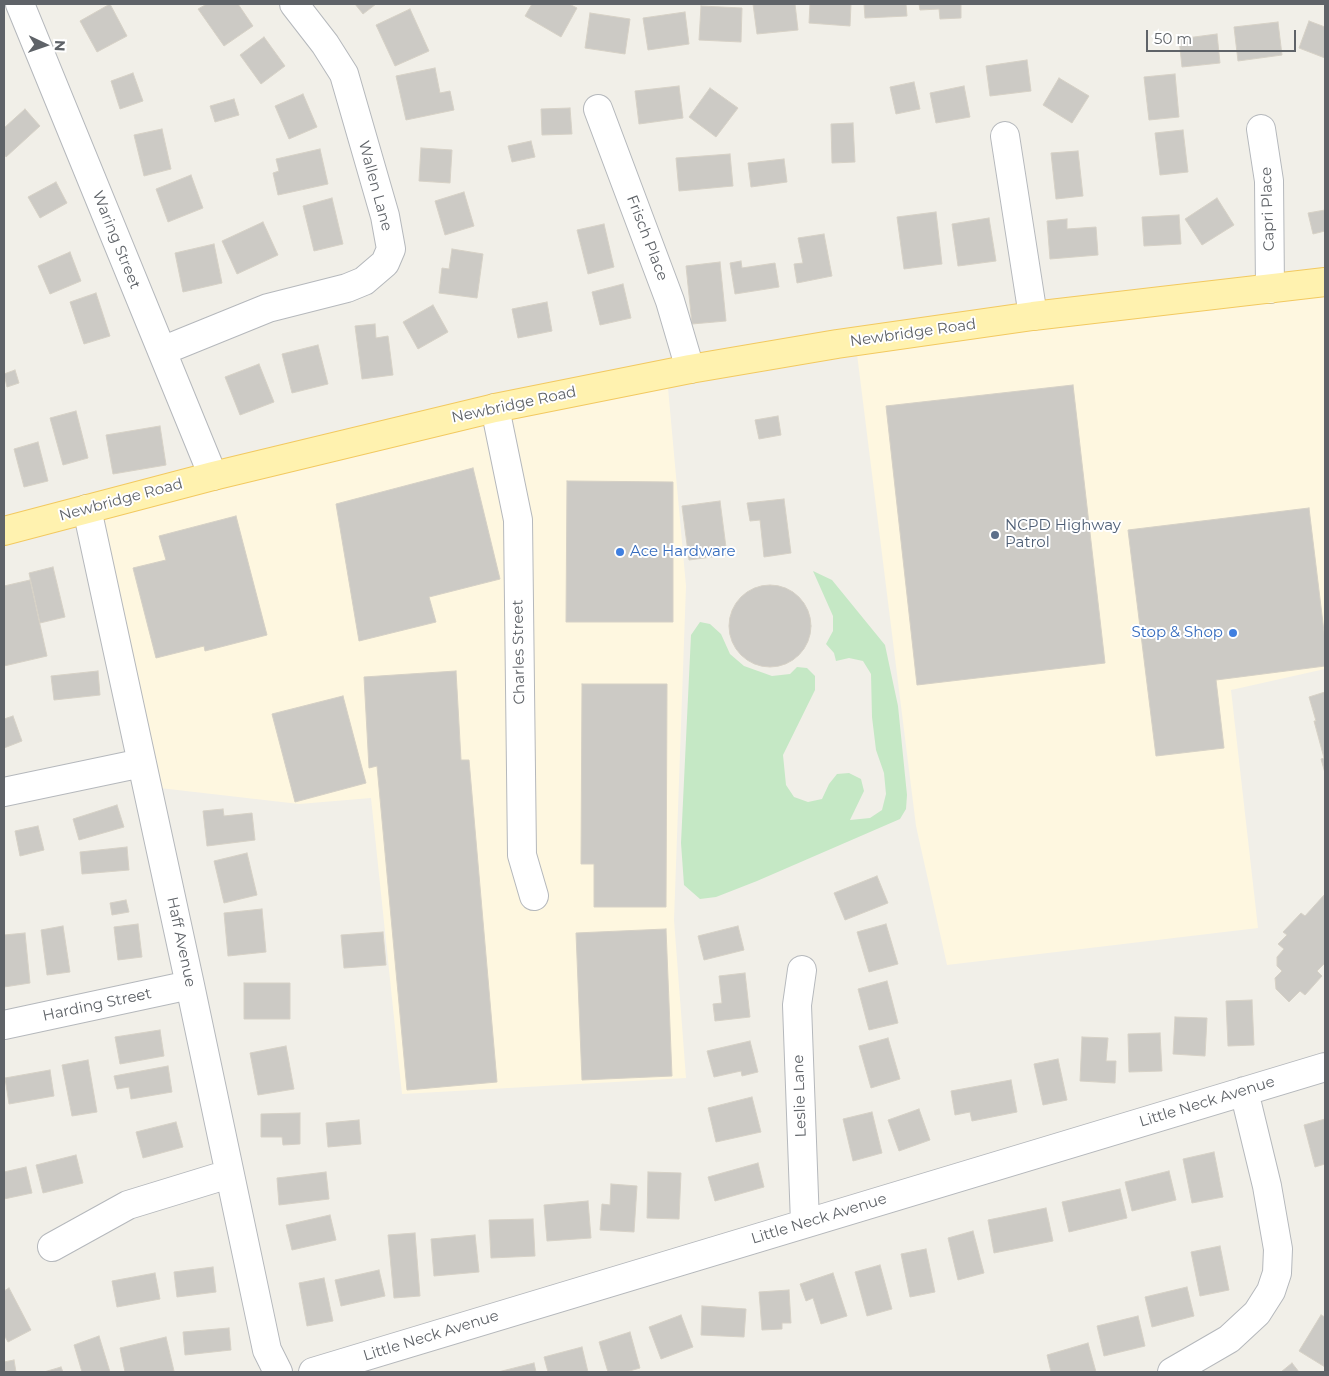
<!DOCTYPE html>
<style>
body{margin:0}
#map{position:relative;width:1329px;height:1376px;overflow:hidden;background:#f1efe8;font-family:Montserrat,sans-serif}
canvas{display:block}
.frame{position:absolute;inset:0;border:5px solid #5f6368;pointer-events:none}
.north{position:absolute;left:20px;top:20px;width:50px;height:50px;-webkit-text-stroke:4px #fff;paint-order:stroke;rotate:93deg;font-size:14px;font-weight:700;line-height:20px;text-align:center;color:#5f6368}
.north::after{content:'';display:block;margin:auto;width:18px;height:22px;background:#5f6368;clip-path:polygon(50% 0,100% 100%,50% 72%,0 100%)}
.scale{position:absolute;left:1146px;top:30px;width:150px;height:22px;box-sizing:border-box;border:2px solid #5f6368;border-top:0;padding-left:6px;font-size:15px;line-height:18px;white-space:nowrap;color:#5f6368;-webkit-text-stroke:4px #fff;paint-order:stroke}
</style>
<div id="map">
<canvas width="1329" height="1376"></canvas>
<div class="frame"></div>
<div class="north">N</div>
<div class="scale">50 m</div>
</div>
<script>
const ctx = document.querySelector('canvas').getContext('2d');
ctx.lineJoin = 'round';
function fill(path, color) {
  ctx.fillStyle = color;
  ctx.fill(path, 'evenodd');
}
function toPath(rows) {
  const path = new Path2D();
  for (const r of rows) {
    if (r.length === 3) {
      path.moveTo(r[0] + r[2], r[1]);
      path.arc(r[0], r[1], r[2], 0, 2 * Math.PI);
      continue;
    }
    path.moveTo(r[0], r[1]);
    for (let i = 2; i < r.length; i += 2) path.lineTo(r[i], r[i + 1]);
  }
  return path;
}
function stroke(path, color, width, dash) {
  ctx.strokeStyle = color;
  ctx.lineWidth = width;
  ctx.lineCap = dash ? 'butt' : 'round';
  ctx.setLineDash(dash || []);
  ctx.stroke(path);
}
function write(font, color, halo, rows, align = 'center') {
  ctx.font = font + ' Montserrat,sans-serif';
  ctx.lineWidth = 4;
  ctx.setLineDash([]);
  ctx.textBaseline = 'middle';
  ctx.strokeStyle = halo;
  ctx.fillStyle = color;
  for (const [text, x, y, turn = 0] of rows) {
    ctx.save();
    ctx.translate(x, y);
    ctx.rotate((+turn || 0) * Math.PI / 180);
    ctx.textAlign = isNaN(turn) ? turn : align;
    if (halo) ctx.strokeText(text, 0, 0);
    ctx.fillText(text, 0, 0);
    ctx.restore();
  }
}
const commercial = toPath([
 [1325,284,1325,669,1231,690,1258,928,947,965,916,826,856,346],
 [667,377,686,586,674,920,686,1078,402,1094,371,798,299,804,151,787,91,513]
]);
const green = toPath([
 [813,571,832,580,885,645,898,706,907,795,906,809,900,819,757,881,716,897,700,899,684,885,681,843,691,635,700,622,710,624,721,634,730,654,744,666,772,676,790,674,797,667,807,668,815,676,815,690,783,755,786,785,794,797,808,802,822,799,829,784,837,774,849,773,861,779,864,791,850,820,870,818,882,810,886,794,884,773,876,750,872,717,871,674,863,661,849,658,836,661,834,653,826,644,833,631,833,616]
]);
const building = toPath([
 [110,4,127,36,97,52,80,21,110,4],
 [207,4,238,4,253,26,224,46,198,9,207,4],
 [355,4,376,4,363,14,355,4],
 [532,4,569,4,577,8,561,37,525,16,532,4],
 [753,4,795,4,798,30,757,34,753,4],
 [810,4,851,4,850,26,809,23,810,4],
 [864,4,906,4,907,16,865,18,864,4],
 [919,4,961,4,961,18,940,19,939,9,920,10,919,4],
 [701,6,742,8,741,42,699,40,701,6],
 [410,9,429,51,395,66,376,25,410,9],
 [685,12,689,44,648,50,643,18,685,12],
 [590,13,630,19,625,54,585,48,590,13],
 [1309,21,1325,27,1325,58,1299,48,1309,21],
 [1278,22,1282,55,1238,61,1234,27,1278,22],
 [1217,34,1220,63,1182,67,1179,39,1217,34],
 [264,37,285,66,261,84,240,55,264,37],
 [1027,60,1031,91,990,96,986,66,1027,60],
 [435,68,440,93,450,91,454,110,406,120,396,76,435,68],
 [133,73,143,101,120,109,111,81,133,73],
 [1175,74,1179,117,1149,120,1144,77,1175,74],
 [1059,78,1089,96,1072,123,1043,105,1059,78],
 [914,82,920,109,896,114,890,87,914,82],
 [679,86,683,118,639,124,635,91,679,86],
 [964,86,970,117,936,123,930,93,964,86],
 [710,88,738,108,716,137,689,117,710,88],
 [303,94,317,127,289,139,275,106,303,94],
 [234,99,239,115,215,122,210,106,234,99],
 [570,108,572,134,542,135,541,109,570,108],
 [25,109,40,126,6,157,4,154,4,128,25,109],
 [853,123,855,162,832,163,831,124,853,123],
 [162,129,171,169,144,176,134,135,162,129],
 [1183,130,1188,172,1160,175,1155,133,1183,130],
 [531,141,535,157,512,162,508,146,531,141],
 [421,148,452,150,450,183,419,181,421,148],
 [320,149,328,184,278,195,273,173,279,171,276,159,320,149],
 [1078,151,1083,196,1056,199,1051,153,1078,151],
 [730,154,733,186,679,191,676,158,730,154],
 [784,159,787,182,751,187,748,163,784,159],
 [191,175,203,208,168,222,156,189,191,175],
 [56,182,67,203,40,218,28,197,56,182],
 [464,192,474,226,445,235,435,201,464,192],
 [332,198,343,244,314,251,303,206,332,198],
 [1217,198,1234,225,1202,245,1185,219,1217,198],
 [1325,210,1325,231,1313,234,1308,213,1325,210],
 [936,212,942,264,904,269,897,217,936,212],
 [1179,215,1181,244,1144,246,1142,217,1179,215],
 [989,218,996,261,958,266,952,224,989,218],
 [1067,219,1067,229,1096,227,1098,255,1050,259,1047,221,1067,219],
 [263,222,278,255,237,274,222,241,263,222],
 [604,224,614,267,588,274,577,230,604,224],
 [824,234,832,276,797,283,794,264,803,263,798,238,824,234],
 [214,244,222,283,183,292,175,253,214,244],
 [452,249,483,254,477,298,439,293,442,268,449,269,452,249],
 [70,252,81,281,50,294,38,266,70,252],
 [741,261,742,268,775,263,779,287,735,294,730,263,741,261],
 [720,262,726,321,692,324,686,266,720,262],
 [623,284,631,318,600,325,592,292,623,284],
 [96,293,110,336,84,344,70,302,96,293],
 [547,302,552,331,518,338,512,309,547,302],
 [433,305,448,332,418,349,403,322,433,305],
 [375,324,376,338,388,336,393,375,362,379,355,326,375,324],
 [318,345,328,384,292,393,282,354,318,345],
 [259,364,274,402,240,415,225,377,259,364],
 [15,370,19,383,7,387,4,374,15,370],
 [1073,385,1105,663,917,685,886,406,1073,385],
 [76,411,88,458,63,465,50,418,76,411],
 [778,416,781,435,759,439,755,420,778,416],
 [160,426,166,465,113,474,106,435,160,426],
 [38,442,48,481,24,487,14,449,38,442],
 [473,468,500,579,429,597,436,622,359,641,336,504,473,468],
 [567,481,673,482,673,622,566,622,567,481],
 [784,499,791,553,764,557,760,520,750,521,747,503,784,499],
 [720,501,727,555,689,560,682,506,720,501],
 [1309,508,1325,640,1325,666,1216,680,1224,748,1156,756,1128,530,1309,508],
 [236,516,267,635,205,651,204,646,156,658,133,568,166,560,159,536,236,516],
 [53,567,65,617,40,623,29,573,53,567],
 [30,580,47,656,4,666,4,586,30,580],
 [770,626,41],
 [98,671,100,695,54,700,51,676,98,671],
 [456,671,461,760,469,760,497,1082,407,1090,377,766,369,768,364,677,456,671],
 [582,684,667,684,666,907,594,907,594,864,581,864,582,684],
 [1325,692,1325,773,1321,759,1324,758,1314,721,1316,721,1309,697,1325,692],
 [343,696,366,783,295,802,272,714,343,696],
 [13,716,22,741,4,748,4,719,13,716],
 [117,805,124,827,79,840,73,819,117,805],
 [223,809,224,816,252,813,255,840,207,846,203,811,223,809],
 [38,826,44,850,20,856,15,831,38,826],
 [127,847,129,870,82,874,80,852,127,847],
 [247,853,257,895,224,903,214,861,247,853],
 [877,876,888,903,845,920,834,893,877,876],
 [1325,894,1325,963,1317,971,1322,976,1305,995,1300,991,1289,1002,1276,989,1275,978,1282,971,1277,966,1277,957,1284,949,1278,944,1287,935,1283,932,1301,913,1305,916,1325,894],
 [126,900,129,912,112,915,110,903,126,900],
 [262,909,266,952,228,956,224,913,262,909],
 [138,924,142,957,118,960,114,927,138,924],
 [886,924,898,964,869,972,857,932,886,924],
 [63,926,70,972,47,975,41,930,63,926],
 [738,926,744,950,704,960,698,936,738,926],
 [666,929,672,1076,582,1080,576,933,666,929],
 [383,932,386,965,344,968,341,935,383,932],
 [25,933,30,983,4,987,4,935,25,933],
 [745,973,750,1017,715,1021,713,1004,722,1003,719,976,745,973],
 [887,981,898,1023,869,1030,858,989,887,981],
 [244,983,290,983,290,1019,244,1019,244,983],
 [1252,1000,1254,1045,1228,1046,1226,1001,1252,1000],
 [1175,1017,1207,1018,1205,1056,1173,1054,1175,1017],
 [160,1030,164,1056,120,1064,115,1037,160,1030],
 [1160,1033,1162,1071,1129,1072,1128,1034,1160,1033],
 [1082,1037,1108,1038,1106,1061,1116,1061,1115,1083,1080,1081,1082,1037],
 [888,1038,900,1079,871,1088,859,1046,888,1038],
 [750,1041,758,1072,742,1076,741,1071,714,1077,707,1051,750,1041],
 [286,1046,294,1089,258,1095,250,1053,286,1046],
 [1058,1059,1067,1100,1043,1105,1034,1064,1058,1059],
 [88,1060,97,1112,72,1116,62,1065,88,1060],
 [168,1066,172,1092,131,1099,129,1087,117,1089,114,1076,168,1066],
 [50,1070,54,1096,9,1104,5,1078,50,1070],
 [1011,1080,1017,1112,972,1121,970,1112,955,1115,951,1091,1011,1080],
 [752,1097,761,1132,716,1142,708,1108,752,1097],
 [919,1109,930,1140,899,1151,888,1120,919,1109],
 [872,1112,882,1153,853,1161,843,1119,872,1112],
 [300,1113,300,1144,283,1145,282,1137,261,1137,261,1114,300,1113],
 [1325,1119,1325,1164,1315,1167,1304,1125,1325,1119],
 [359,1120,361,1144,328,1147,326,1123,359,1120],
 [176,1122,183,1147,143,1158,136,1132,176,1122],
 [1214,1152,1223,1197,1192,1203,1183,1159,1214,1152],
 [76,1155,83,1183,43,1193,36,1165,76,1155],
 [758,1163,764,1187,715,1201,708,1177,758,1163],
 [26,1167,32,1193,4,1199,4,1172,26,1167],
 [1169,1171,1176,1200,1132,1211,1125,1182,1169,1171],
 [326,1172,329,1199,279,1205,277,1178,326,1172],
 [648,1172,681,1173,679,1219,647,1218,648,1172],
 [611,1184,637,1186,634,1232,600,1230,602,1204,610,1205,611,1184],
 [1120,1189,1127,1218,1069,1232,1062,1202,1120,1189],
 [588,1201,591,1238,547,1241,544,1205,588,1201],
 [1046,1208,1053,1241,994,1253,988,1220,1046,1208],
 [330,1215,336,1240,292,1250,286,1225,330,1215],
 [533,1219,535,1256,491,1258,489,1220,533,1219],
 [973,1231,984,1273,958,1280,948,1238,973,1231],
 [415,1233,420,1296,394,1298,388,1235,415,1233],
 [475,1235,479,1272,434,1276,431,1239,475,1235],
 [1220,1246,1229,1290,1200,1296,1191,1252,1220,1246],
 [926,1249,935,1292,910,1297,901,1254,926,1249],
 [880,1265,892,1309,867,1316,855,1272,880,1265],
 [213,1267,216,1292,177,1297,174,1272,213,1267],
 [379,1270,385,1296,341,1306,335,1280,379,1270],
 [155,1273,160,1299,117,1307,112,1281,155,1273],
 [833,1273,847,1316,821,1324,813,1298,806,1301,800,1284,833,1273],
 [324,1278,333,1321,307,1326,299,1283,324,1278],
 [1187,1287,1194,1316,1152,1327,1145,1297,1187,1287],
 [9,1288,31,1330,8,1342,4,1335,4,1291,9,1288],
 [789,1290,791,1323,782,1323,782,1329,762,1330,759,1292,789,1290],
 [702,1306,746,1309,744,1337,701,1335,702,1306],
 [681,1315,693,1347,661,1359,649,1327,681,1315],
 [1321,1315,1325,1317,1325,1367,1299,1351,1321,1315],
 [1138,1316,1145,1346,1104,1356,1097,1326,1138,1316],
 [229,1328,231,1350,185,1355,183,1332,229,1328],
 [630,1332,640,1368,626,1372,608,1372,599,1342,630,1332],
 [99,1336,110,1372,82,1372,74,1345,99,1336],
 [166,1337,174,1371,168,1372,125,1372,120,1348,166,1337],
 [1088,1343,1096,1372,1051,1372,1047,1355,1088,1343],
 [582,1347,588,1372,548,1372,544,1357,582,1347],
 [14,1360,16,1372,4,1372,4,1362,14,1360],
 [534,1363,536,1372,498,1372,534,1363],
 [1292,1363,1299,1372,1281,1372,1292,1363],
 [61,1367,63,1372,44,1372,61,1367]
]);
const minor = toPath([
 [20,4,213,476],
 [598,109,670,301,690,369],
 [1261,129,1269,181,1270,289],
 [1005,136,1033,316],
 [162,351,268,308,347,288,364,281,385,263,391,249,385,216,344,74,325,44,294,4],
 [495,408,518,520,522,855,534,896],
 [87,509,190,985,267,1350,278,1372],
 [4,792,142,763],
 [802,970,797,1005,805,1223],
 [4,1025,190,985],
 [52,1247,128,1205,229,1174],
 [313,1372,1325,1067],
 [1172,1372,1229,1339,1257,1313,1271,1291,1277,1273,1278,1249,1267,1186,1244,1091]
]);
const major = toPath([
 [4,531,213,476,495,408,690,369,837,344,1033,316,1325,282]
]);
const markers = [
 [995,535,5,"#5c6f8a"],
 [620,552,5,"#3f7fe0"],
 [1233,633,5,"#3f7fe0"]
];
const streetNames = [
 ["Wallen Lane",375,186,75],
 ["Capri Place",1268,209,-92],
 ["Frisch Place",647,238,69],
 ["Waring Street",116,240,68],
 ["Newbridge Road",913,333,-8],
 ["Newbridge Road",514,405,-12],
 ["Newbridge Road",121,500,-15],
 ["Charles Street",519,652,-91],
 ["Haff Avenue",181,942,78],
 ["Harding Street",97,1005,-12],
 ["Leslie Lane",800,1096,-92],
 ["Little Neck Avenue",1207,1102,-17],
 ["Little Neck Avenue",819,1219,-17],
 ["Little Neck Avenue",431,1336,-17]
];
const serviceNames = [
 ["NCPD Highway",1005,526],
 ["Patrol",1005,543]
];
const shopNames = [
 ["Ace Hardware",630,552],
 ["Stop & Shop",1223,633,"right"]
];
fill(commercial, '#fef7e0');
fill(green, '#c5e8c5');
fill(building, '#cccac5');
stroke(building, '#d6d1c6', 1);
stroke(minor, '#b5b8bc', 30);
stroke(major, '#f2c960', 30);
stroke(minor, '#fff', 28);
stroke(major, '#fff2af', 28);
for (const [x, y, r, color] of markers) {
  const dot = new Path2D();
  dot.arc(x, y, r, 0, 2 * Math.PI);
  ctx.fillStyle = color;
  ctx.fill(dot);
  stroke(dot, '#fff', 2);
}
write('15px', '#5f6368', '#fff', streetNames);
write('15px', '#4e5e75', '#fff', serviceNames, 'left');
write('15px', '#366cbe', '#fff', shopNames, 'left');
</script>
